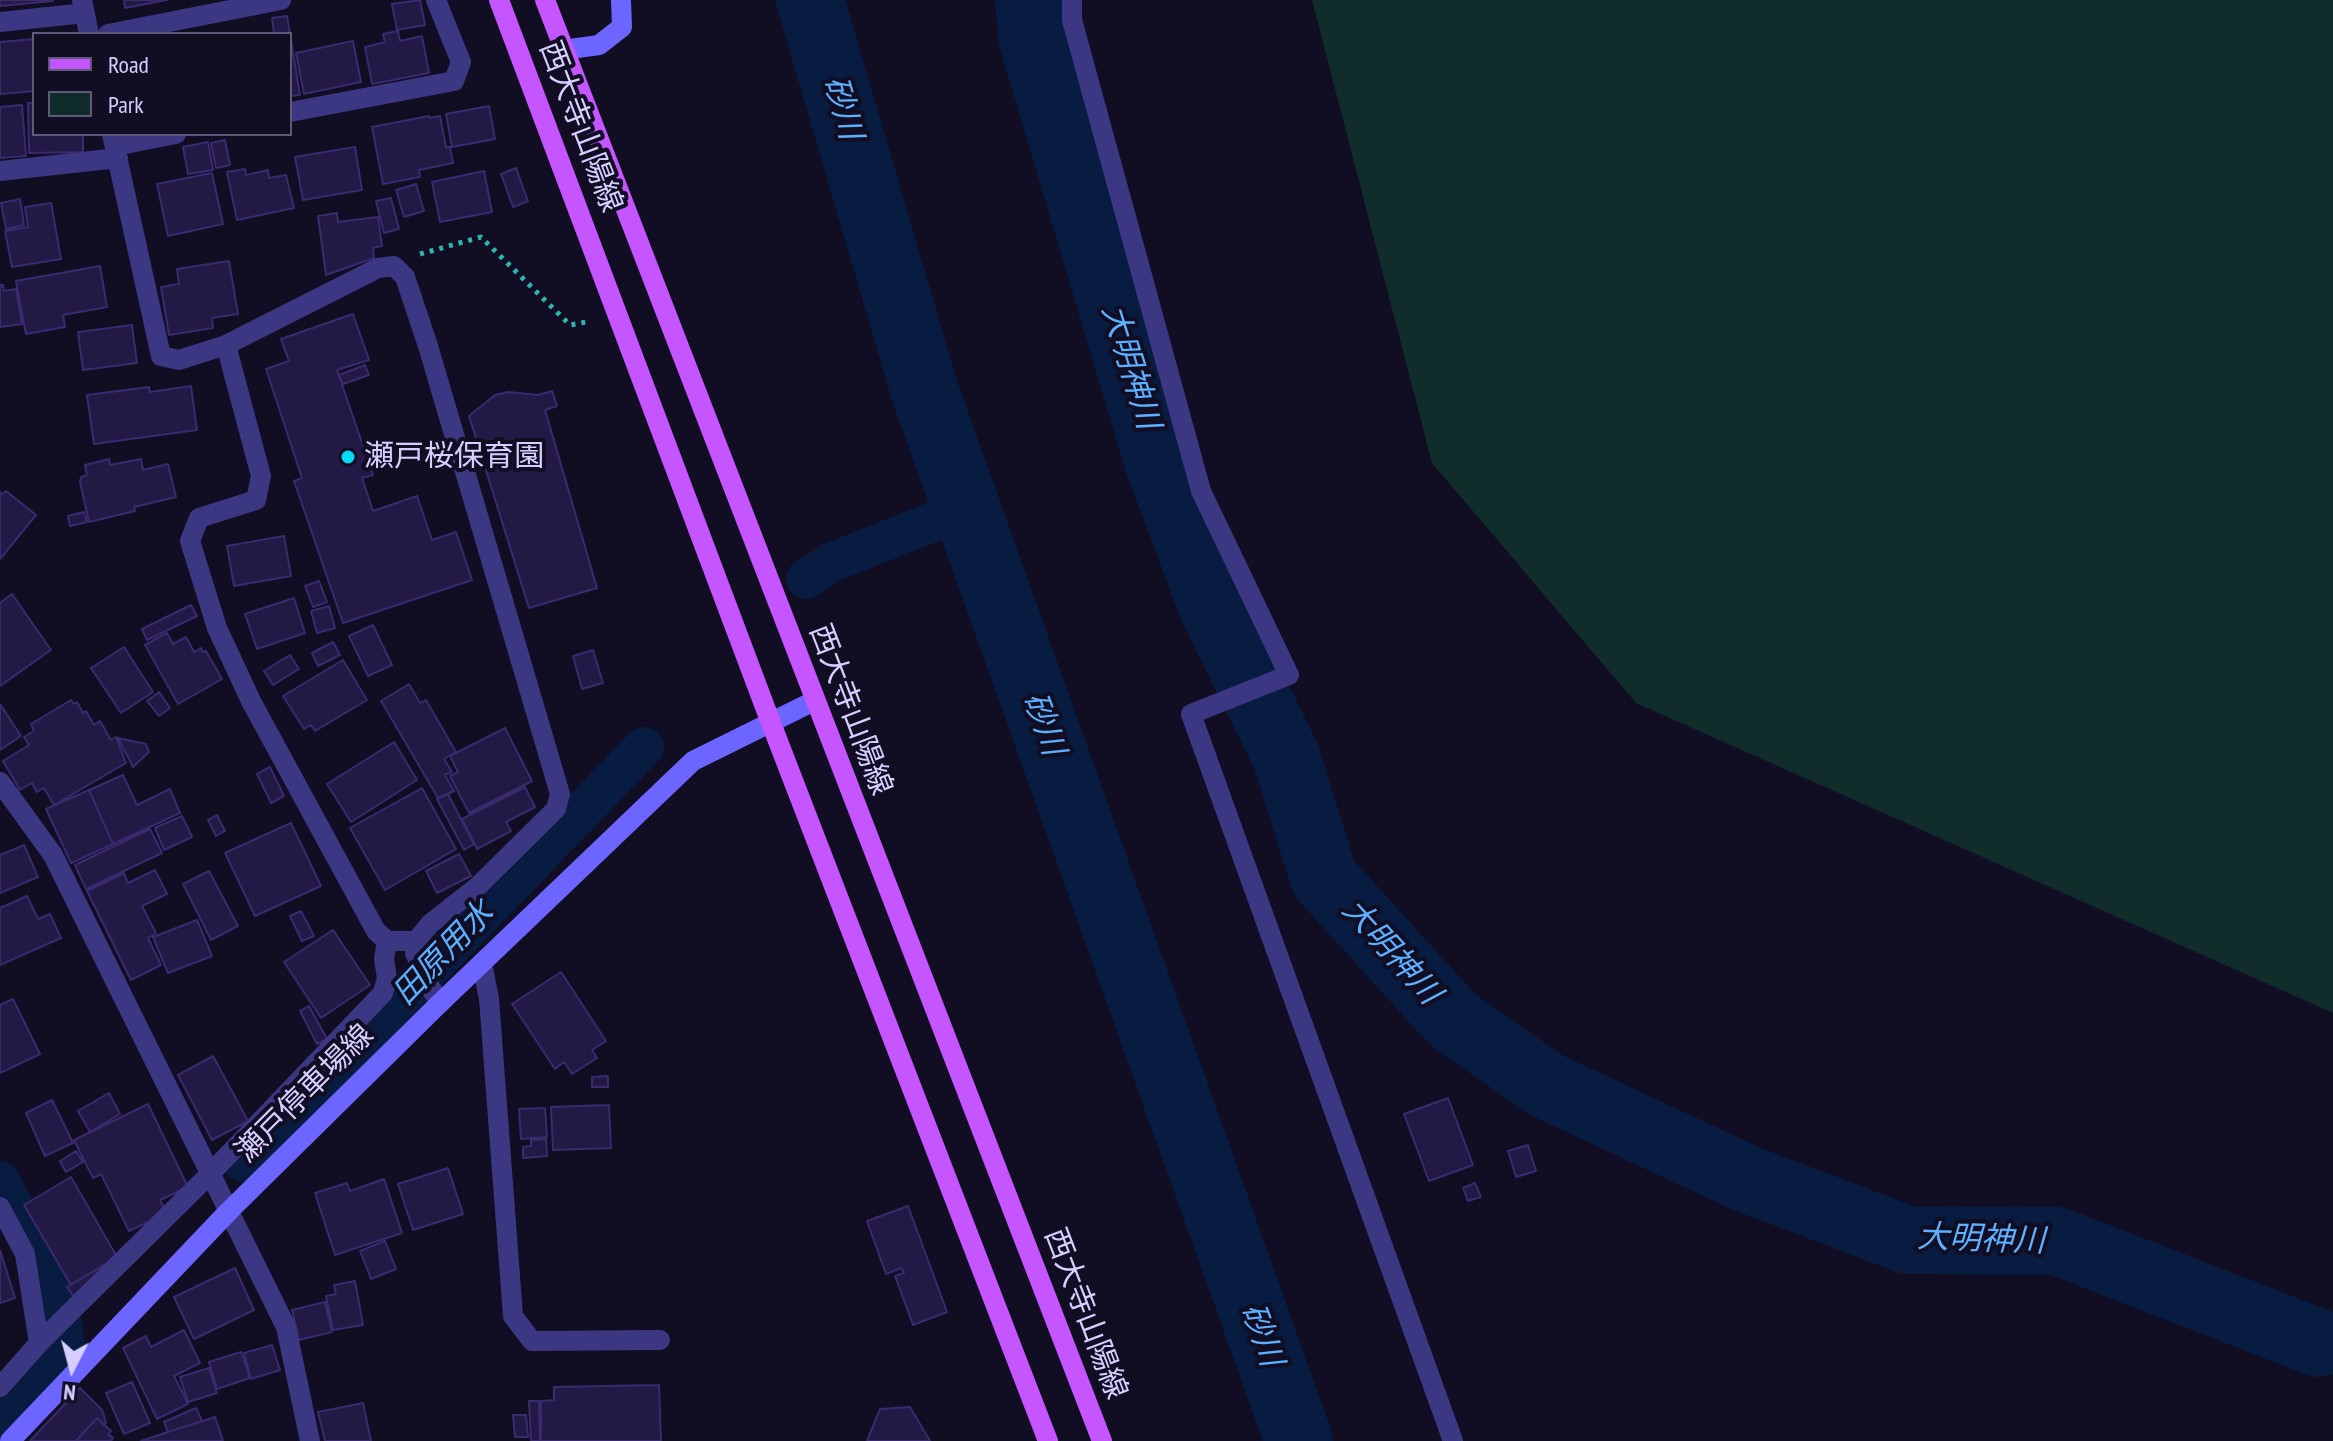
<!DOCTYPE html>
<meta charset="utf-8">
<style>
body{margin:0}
#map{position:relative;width:2333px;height:1441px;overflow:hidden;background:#110d22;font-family:"PT Sans Narrow",sans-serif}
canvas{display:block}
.legend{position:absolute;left:32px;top:32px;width:260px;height:104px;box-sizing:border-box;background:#110d22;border:2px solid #5f5a7a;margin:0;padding:10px 14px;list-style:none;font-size:24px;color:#d5ceff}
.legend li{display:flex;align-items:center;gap:16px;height:40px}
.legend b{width:40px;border:2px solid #5f5a7a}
.north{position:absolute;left:32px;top:1329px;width:80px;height:80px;-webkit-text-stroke:6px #110d22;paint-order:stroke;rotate:186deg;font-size:22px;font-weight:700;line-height:32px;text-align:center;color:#d5ceff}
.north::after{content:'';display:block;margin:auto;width:28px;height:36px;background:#d5ceff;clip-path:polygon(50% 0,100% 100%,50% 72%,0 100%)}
</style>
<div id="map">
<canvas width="2333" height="1441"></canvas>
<ul class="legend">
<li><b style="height:10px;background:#c455ff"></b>Road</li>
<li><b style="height:22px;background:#102d2c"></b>Park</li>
</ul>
<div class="north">N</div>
</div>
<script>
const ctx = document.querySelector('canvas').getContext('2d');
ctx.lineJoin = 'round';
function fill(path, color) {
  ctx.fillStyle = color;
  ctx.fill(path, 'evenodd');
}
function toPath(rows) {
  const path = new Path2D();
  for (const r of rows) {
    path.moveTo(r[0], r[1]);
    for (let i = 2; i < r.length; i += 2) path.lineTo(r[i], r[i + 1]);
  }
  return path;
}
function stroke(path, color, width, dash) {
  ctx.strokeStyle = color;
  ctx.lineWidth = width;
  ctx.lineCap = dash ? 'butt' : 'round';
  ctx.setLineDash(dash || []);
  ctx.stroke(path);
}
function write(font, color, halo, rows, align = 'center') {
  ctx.font = font + ' "PT Sans Narrow","Noto Sans JP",sans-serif';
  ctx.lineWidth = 8;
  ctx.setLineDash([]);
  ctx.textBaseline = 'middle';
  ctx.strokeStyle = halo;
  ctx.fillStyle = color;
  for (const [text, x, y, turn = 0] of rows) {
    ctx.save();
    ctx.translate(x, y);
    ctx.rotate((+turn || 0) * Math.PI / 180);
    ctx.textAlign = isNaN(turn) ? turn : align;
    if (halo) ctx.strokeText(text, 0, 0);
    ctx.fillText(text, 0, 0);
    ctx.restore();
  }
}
const green = toPath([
 [1312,0,2333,0,2333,1013,1636,703,1432,463]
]);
const canal = toPath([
 [806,579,832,562,966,509],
 [243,1162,644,747],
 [0,1181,57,1289,66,1352,0,1421]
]);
const river = toPath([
 [810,0,925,392,1299,1441],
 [1029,0,1032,37,1158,461,1213,608,1286,756,1324,878,1453,1020,1546,1085,1747,1179,1908,1240,2057,1241,2319,1343]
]);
const building = toPath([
 [0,0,53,0,53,1,0,6,0,0],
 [124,0,167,0,125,8,124,0],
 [420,0,425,25,397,30,392,4,420,0],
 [287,16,290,34,274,34,272,18,287,16],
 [398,31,400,41,422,36,429,73,372,84,365,47,385,42,383,34,398,31],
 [290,34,300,95,290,96,290,34],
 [34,39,34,91,0,94,0,42,34,39],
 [353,41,361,82,304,94,296,53,353,41],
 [28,103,34,103,34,134,83,134,83,152,29,153,28,103],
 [22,105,26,156,0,158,0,107,22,105],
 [489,106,495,139,452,147,446,114,489,106],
 [429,116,430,118,440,116,446,147,450,147,453,163,419,170,420,177,383,184,372,127,429,116],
 [225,140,230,165,216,168,211,143,225,140],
 [208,142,213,170,188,174,183,147,208,142],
 [355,147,362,190,303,200,295,157,355,147],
 [516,168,528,201,513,207,501,174,516,168],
 [245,169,246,175,268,170,269,178,286,175,294,208,237,220,227,172,245,169],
 [484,171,492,212,440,222,432,182,484,171],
 [212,173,223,224,168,236,157,184,212,173],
 [416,184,424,211,404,217,396,190,416,184],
 [391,198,399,229,384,233,376,201,391,198],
 [20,199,24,225,6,229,1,203,20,199],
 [51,203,61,259,12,267,5,231,28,227,25,207,51,203],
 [337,213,338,222,378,217,382,246,373,248,374,258,326,275,318,216,337,213],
 [229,261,238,314,212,318,213,328,169,335,161,287,179,284,177,269,229,261],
 [100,266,107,307,63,315,65,327,26,334,16,281,100,266],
 [0,285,3,285,4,291,16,289,22,324,0,327,0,285],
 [353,314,369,360,337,370,373,475,362,478,373,511,417,496,432,540,456,532,472,580,343,623,294,481,302,478,266,369,289,361,281,339,353,314],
 [132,325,137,363,83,370,78,332,132,325],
 [365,365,369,375,343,384,339,375,365,365],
 [191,386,197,430,94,444,87,395,149,387,150,392,191,386],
 [552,391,557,406,545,410,597,588,529,608,469,416,495,395,508,392,538,395,552,391],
 [109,459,110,465,141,459,143,470,168,464,176,497,134,507,135,511,89,522,80,482,81,477,87,475,85,465,109,459],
 [6,491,36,515,0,559,0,492,3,494,6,491],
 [84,512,87,522,70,526,68,516,84,512],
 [284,536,291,576,234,586,227,546,284,536],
 [319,581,327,602,313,607,305,586,319,581],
 [12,594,51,650,0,686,0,603,12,594],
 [294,598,305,633,257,649,245,614,294,598],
 [191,605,197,616,147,640,142,629,191,605],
 [329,606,335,628,317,633,311,611,329,606],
 [373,625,392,665,368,676,349,636,373,625],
 [167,633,173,644,186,637,194,652,201,648,203,652,206,651,222,679,178,704,145,645,167,633],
 [333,642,340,655,318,666,312,653,333,642],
 [124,647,153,692,121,713,91,668,124,647],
 [593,650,603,683,582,689,573,656,593,650],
 [290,655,299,669,273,685,264,671,290,655],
 [343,660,367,700,315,731,311,725,304,729,283,696,343,660],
 [409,684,420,703,426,700,456,752,444,759,452,772,445,775,454,791,438,798,381,701,409,684],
 [159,692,170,708,159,716,147,701,159,692],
 [71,700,74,704,77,702,83,713,86,711,94,725,100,721,111,740,116,737,126,763,54,805,44,788,37,792,32,783,20,790,3,761,29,745,24,737,34,731,31,724,71,700],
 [0,704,21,736,0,750,0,704],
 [505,728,532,781,469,813,450,776,458,772,450,756,505,728],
 [118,738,146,744,149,752,133,767,118,738],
 [394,742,417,780,351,822,327,784,394,742],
 [270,767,284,796,271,803,257,774,270,767],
 [123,775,137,805,170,789,180,813,113,844,89,790,123,775],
 [525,787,535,807,506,822,511,831,477,849,462,819,525,787],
 [422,788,456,849,385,890,350,828,422,788],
 [89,790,113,844,71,863,46,809,89,790],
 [448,794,474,844,464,850,437,799,448,794],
 [217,815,225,831,216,836,208,820,217,815],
 [182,816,192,837,164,850,155,828,182,816],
 [291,823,321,886,255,916,225,853,291,823],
 [150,829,162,853,86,889,75,865,150,829],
 [24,845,38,877,0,893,0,855,24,845],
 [459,854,471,876,437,893,426,871,459,854],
 [155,870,167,894,142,906,156,933,148,938,161,965,131,980,87,891,124,873,128,883,155,870],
 [209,871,238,926,211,940,183,884,209,871],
 [27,896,38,919,50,914,61,938,0,965,0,908,27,896],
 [301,911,314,936,302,941,290,916,301,911],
 [197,920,212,956,168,973,153,937,197,920],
 [333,930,370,985,321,1018,284,962,333,930],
 [561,972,606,1041,592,1050,597,1058,572,1074,564,1062,555,1069,512,1004,561,972],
 [13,999,40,1054,0,1073,0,1005,13,999],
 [309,1006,327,1039,317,1044,300,1011,309,1006],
 [213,1056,248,1121,212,1140,178,1075,213,1056],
 [608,1076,608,1087,592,1087,592,1077,608,1076],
 [109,1093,120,1114,90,1132,78,1111,109,1093],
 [1448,1098,1473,1165,1429,1181,1404,1114,1448,1098],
 [52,1100,73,1143,45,1156,26,1113,52,1100],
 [148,1104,188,1187,160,1200,167,1213,129,1231,101,1174,93,1178,74,1140,148,1104],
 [609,1105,611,1148,553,1150,551,1107,609,1105],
 [545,1108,547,1137,521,1139,519,1109,545,1108],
 [546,1139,547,1156,523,1158,523,1147,531,1146,531,1140,546,1139],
 [1528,1145,1536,1171,1516,1177,1508,1151,1528,1145],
 [76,1151,83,1162,66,1172,60,1161,76,1151],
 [448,1168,463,1214,413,1230,398,1184,448,1168],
 [71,1177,117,1257,71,1285,24,1205,71,1177],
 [384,1179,402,1233,335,1255,315,1193,347,1183,350,1191,384,1179],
 [1475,1183,1481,1197,1468,1201,1463,1188,1475,1183],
 [908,1206,947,1312,913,1325,895,1276,904,1273,901,1268,886,1274,867,1221,908,1206],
 [385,1241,396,1269,371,1279,360,1251,385,1241],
 [0,1250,15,1298,0,1303,0,1250],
 [122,1254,78,1303,67,1287,122,1254],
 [235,1268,254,1310,194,1339,174,1297,235,1268],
 [355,1281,363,1325,333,1330,326,1296,336,1294,334,1285,355,1281],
 [325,1302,332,1332,299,1340,292,1310,325,1302],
 [184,1330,200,1363,174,1376,188,1404,157,1419,123,1348,146,1336,151,1347,184,1330],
 [272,1345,280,1370,251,1379,244,1353,272,1345],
 [241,1352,250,1378,217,1389,209,1362,241,1352],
 [209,1368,217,1393,188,1402,180,1377,209,1368],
 [132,1382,150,1423,124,1434,106,1393,132,1382],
 [659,1385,661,1441,541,1441,541,1401,554,1400,554,1387,659,1385],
 [80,1388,102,1410,106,1422,104,1425,97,1418,76,1441,30,1441,80,1388],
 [529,1401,539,1401,540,1441,531,1441,529,1401],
 [363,1403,371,1441,325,1441,318,1412,363,1403],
 [910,1407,930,1441,867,1441,880,1409,910,1407],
 [196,1408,202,1421,168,1432,164,1422,196,1408],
 [513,1415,526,1415,528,1437,515,1437,513,1415],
 [215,1417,223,1441,141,1441,168,1432,215,1417],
 [97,1418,111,1431,108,1434,113,1438,111,1441,76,1441,97,1418]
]);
const path = toPath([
 [420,254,481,237,570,325,591,321]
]);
const minor = toPath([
 [82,0,89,34],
 [1072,0,1072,20,1201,491,1289,675,1191,714,1453,1441],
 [0,22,85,13],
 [108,34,281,0],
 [290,112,454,81,461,62,436,0],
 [112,134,161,356,179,360,226,345,378,268,394,266,405,277,428,346,560,794,556,809,476,888,430,924,416,941,415,953,430,987,440,1003],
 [115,146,176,134],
 [0,171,118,158],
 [226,345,261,476,256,500,199,518,190,541,217,628,251,701,376,931,387,941,416,941],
 [0,782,53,855,286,1327,310,1441],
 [482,963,489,999,513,1316,532,1341,660,1340],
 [0,1207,25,1254,39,1343],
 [0,1387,39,1343,209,1175,383,993,387,978,384,959,387,941]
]);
const secondary = toPath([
 [563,50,599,45,622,27,621,0],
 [10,1441,228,1212,440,1003,693,761,814,701]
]);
const primary = toPath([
 [499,0,771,723,1048,1441],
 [545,0,1102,1441]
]);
const markers = [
 [348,457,8,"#00dbf9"]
];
const streetNames = [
 ["西大寺山陽線",580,127,69],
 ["西大寺山陽線",850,710,69],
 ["瀬戸停車場線",305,1094,-45],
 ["西大寺山陽線",1085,1314,69]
];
const poiNames = [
 ["瀬戸桜保育園",364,457]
];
const waterNames = [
 ["砂川",842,108,74],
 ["大明神川",1130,367,73],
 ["砂川",1043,724,70],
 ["大明神川",1391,952,48],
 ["田原用水",444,954,-46],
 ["大明神川",1981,1240,2],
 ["砂川",1261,1335,70]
];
fill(green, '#102d2c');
stroke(canal, '#081b40', 40);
stroke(river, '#081b40', 68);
fill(building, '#221944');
stroke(building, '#3a2a70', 2);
stroke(path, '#2bb6b1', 5, [4, 6]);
stroke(minor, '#3c3783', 20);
stroke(secondary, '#6d65ff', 20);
stroke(primary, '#c455ff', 20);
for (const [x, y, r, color] of markers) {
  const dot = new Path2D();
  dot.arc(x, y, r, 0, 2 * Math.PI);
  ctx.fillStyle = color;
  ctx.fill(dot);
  stroke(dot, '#110d22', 3);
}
write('30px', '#d5ceff', '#110d22', streetNames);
write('30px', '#d5ceff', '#110d22', poiNames, 'left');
write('italic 32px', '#5cb0ff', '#110d22', waterNames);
</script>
